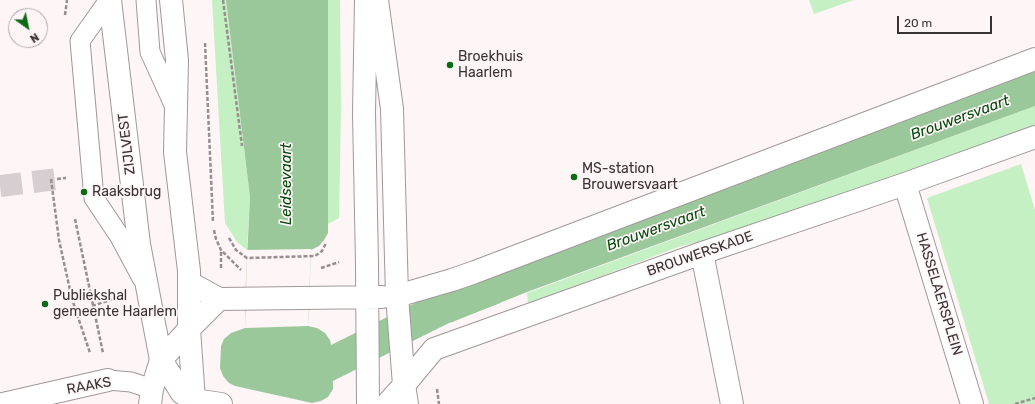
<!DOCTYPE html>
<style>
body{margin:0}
#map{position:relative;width:1035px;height:404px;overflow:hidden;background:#fef5f7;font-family:Rubik,sans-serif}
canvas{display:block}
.north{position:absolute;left:8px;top:8px;width:40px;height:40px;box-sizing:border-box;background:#fef5f7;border:1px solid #aea7a9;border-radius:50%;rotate:147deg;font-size:11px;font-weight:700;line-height:16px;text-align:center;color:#373334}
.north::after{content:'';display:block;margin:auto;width:14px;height:18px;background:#0a6b16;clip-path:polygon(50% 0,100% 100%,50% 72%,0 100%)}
.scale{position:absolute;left:897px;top:16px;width:95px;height:18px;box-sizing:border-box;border:2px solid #373334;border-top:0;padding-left:5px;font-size:12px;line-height:14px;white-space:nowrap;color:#373334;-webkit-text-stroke:3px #fef5f7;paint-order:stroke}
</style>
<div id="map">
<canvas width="1035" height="404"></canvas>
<div class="north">N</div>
<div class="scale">20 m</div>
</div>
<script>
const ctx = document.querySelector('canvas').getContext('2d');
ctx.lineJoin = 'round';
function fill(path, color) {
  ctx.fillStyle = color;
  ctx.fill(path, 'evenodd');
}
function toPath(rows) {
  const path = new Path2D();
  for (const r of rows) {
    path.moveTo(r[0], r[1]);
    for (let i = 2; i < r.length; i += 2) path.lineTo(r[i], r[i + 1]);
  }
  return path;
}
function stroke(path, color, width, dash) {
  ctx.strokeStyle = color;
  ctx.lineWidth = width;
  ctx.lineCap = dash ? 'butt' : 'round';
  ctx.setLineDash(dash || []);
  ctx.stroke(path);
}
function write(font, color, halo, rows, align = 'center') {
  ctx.font = font + ' Rubik,sans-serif';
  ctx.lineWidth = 3.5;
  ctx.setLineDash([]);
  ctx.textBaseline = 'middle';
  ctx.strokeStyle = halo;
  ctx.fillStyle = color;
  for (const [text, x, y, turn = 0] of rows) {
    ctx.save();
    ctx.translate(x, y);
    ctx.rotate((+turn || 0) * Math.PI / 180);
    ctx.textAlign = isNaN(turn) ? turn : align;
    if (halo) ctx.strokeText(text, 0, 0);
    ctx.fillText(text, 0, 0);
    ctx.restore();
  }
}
const green = toPath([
 [212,0,226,0,250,197,247,250,237,242,225,223],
 [328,0,340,0,341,108,339,218,328,224],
 [809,0,854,0,814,14],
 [1035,106,1035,126,904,175,719,237,681,246,528,304,527,293],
 [1021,164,1035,210,1035,404,989,404,927,198]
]);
const water = toPath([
 [226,0,328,0,328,233,324,240,319,246,311,250,308,326,317,328,325,333,330,340,332,350,333,389,328,397,321,401,312,403,312,404,235,404,235,386,229,383,223,376,220,368,221,346,224,339,231,333,245,328,245,299,250,197],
 [1035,69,1035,106,527,292,450,323,446,295]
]);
const pier = toPath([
 [311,249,308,326,245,328,247,250],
 [334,349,335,381,333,382,332,350],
 [235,386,312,403,312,404,235,404]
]);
const canal = toPath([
 [287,367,326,366,452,303,491,289]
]);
const pedestrianTunnel = toPath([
 [0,186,57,179]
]);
const path = toPath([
 [223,0,242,146],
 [65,15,67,0],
 [205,43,213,222],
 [51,179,59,240,72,299,90,353],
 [57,179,66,178],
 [75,219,103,353],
 [214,230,216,239,221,250,241,270],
 [229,238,236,250,247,258,315,256,322,251,326,243],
 [221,268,221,250],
 [321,268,339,262],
 [92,306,122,296],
 [437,389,439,404],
 [1015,404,1035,398]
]);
const service = toPath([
 [109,0,80,41,94,198,120,237,142,278],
 [146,0,150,52,175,107],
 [108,380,131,382,152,389]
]);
const minor = toPath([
 [905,184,972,404],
 [702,253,732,404],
 [397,296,452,280,475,272,1035,59],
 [404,385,434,349,702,253,905,184,1035,137],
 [3,404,108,380]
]);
const tertiary = toPath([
 [150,404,152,389,161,360]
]);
const secondary = toPath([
 [110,0,139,244,161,360,182,393,194,400,221,404],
 [171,0,177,60,175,152,189,271,189,329,194,400],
 [366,0,364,113,367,264,368,404],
 [377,0,392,109,397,296,404,385,407,404],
 [190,283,219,299,382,297],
 [161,360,189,329,219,299],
 [387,404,404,385]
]);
const markers = [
 [450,65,4,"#0a6b16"],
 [574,177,4,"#0a6b16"],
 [84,192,4,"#0a6b16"],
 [45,304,4,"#0a6b16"]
];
const poiNames = [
 ["Broekhuis",458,57],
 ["Haarlem",458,73],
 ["MS-station",582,169],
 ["Brouwersvaart",582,185],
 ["Raaksbrug",92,192],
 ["Publiekshal",53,296],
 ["gemeente Haarlem",53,312]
];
const streetNames = [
 ["ZIJLVEST",127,144,-97],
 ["BROUWERSKADE",700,254,-19],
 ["HASSELAERSPLEIN",939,294,73],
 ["RAAKS",89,386,-10]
];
const waterNames = [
 ["Brouwersvaart",960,118,-20],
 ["Leidsevaart",287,184,-90],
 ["Brouwersvaart",656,229,-20]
];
fill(green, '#c4f0c3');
fill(water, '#9bc89a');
fill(pier, '#fef5f7');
stroke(canal, '#9bc89a', 33);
stroke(pedestrianTunnel, '#d6ced0', 22, [22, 11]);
stroke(service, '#a09799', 21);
stroke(minor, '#a09799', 24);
stroke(tertiary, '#a09799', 24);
stroke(secondary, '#a09799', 24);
stroke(path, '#958f90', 2.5, [4, 2]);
stroke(service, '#fff', 19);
stroke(minor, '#fff', 22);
stroke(tertiary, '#fff', 22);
stroke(secondary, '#fff', 22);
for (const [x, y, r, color] of markers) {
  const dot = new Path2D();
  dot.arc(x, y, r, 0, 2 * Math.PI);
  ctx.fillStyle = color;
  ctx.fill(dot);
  stroke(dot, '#fef5f7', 1.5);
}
write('14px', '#373334', '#fef5f7', poiNames, 'left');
write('14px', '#373334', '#fef5f7', streetNames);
write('italic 15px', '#064a0d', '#fef5f7', waterNames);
</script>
